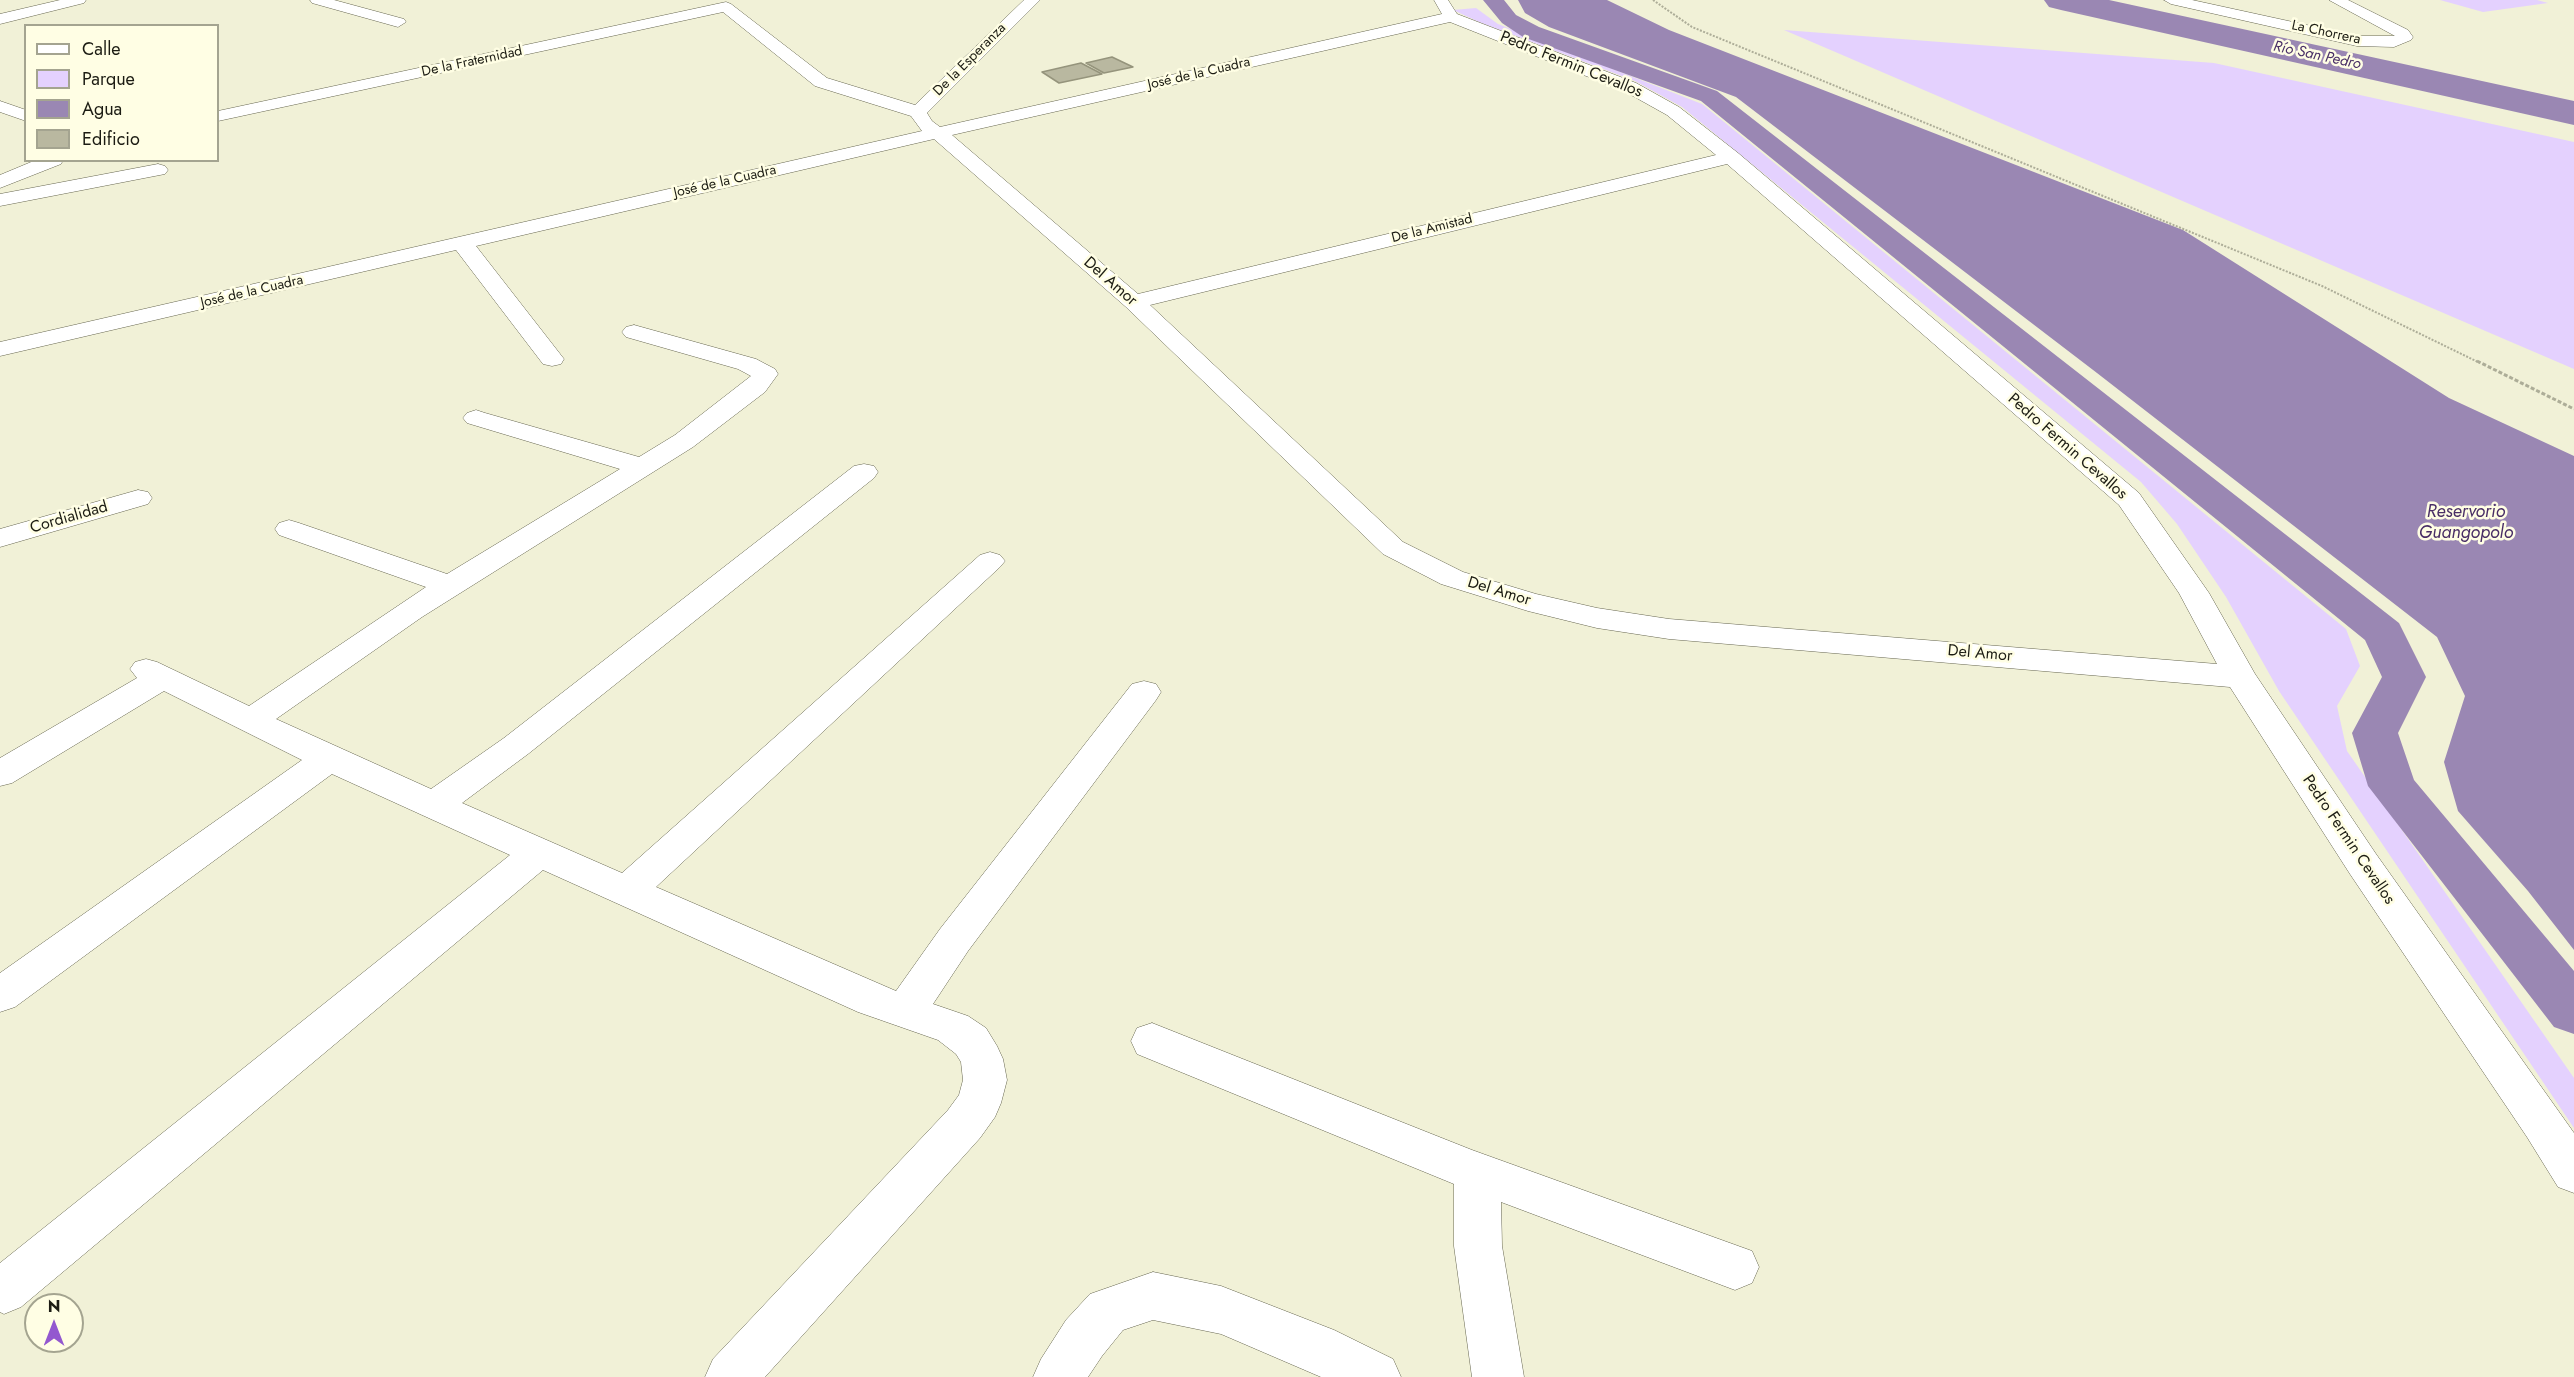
<!DOCTYPE html>
<meta charset="utf-8">
<style>
body{margin:0}
#map{position:relative;width:2574px;height:1377px;overflow:hidden;background:#f1f1d7;font-family:Jost,sans-serif}
canvas{display:block}
.legend{position:absolute;left:24px;top:24px;width:195px;height:138px;box-sizing:border-box;background:#fffee4;border:2px solid #a4a490;margin:0;padding:8px 10px;list-style:none;font-size:18px;color:#1c1c13}
.legend li{display:flex;align-items:center;gap:12px;height:30px}
.legend b{width:30px;border:2px solid #a4a490}
.north{position:absolute;left:24px;top:1293px;width:60px;height:60px;box-sizing:border-box;background:#fffee4;border:2px solid #a4a490;border-radius:50%;rotate:0deg;font-size:16px;font-weight:700;line-height:24px;text-align:center;color:#1c1c13}
.north::after{content:'';display:block;margin:auto;width:21px;height:27px;background:#9358cf;clip-path:polygon(50% 0,100% 100%,50% 72%,0 100%)}
</style>
<div id="map">
<canvas width="2574" height="1377"></canvas>
<ul class="legend">
<li><b style="height:8px;background:#fff"></b>Calle</li>
<li><b style="height:16px;background:#e4d1fe"></b>Parque</li>
<li><b style="height:16px;background:#9a87b3"></b>Agua</li>
<li><b style="height:16px;background:#b9b8a0"></b>Edificio</li>
</ul>
<div class="north">N</div>
</div>
<script>
const ctx = document.querySelector('canvas').getContext('2d');
ctx.lineJoin = 'round';
function fill(path, color) {
  ctx.fillStyle = color;
  ctx.fill(path, 'evenodd');
}
function toPath(rows) {
  const path = new Path2D();
  for (const r of rows) {
    path.moveTo(r[0], r[1]);
    for (let i = 2; i < r.length; i += 2) path.lineTo(r[i], r[i + 1]);
  }
  return path;
}
function stroke(path, color, width, dash) {
  ctx.strokeStyle = color;
  ctx.lineWidth = width;
  ctx.lineCap = dash ? 'butt' : 'round';
  ctx.setLineDash(dash || []);
  ctx.stroke(path);
}
function write(font, color, halo, rows, align = 'center') {
  ctx.font = font + ' Jost,sans-serif';
  ctx.lineWidth = 5;
  ctx.setLineDash([]);
  ctx.textBaseline = 'middle';
  ctx.strokeStyle = halo;
  ctx.fillStyle = color;
  for (const [text, x, y, turn = 0] of rows) {
    ctx.save();
    ctx.translate(x, y);
    ctx.rotate((+turn || 0) * Math.PI / 180);
    ctx.textAlign = isNaN(turn) ? turn : align;
    if (halo) ctx.strokeText(text, 0, 0);
    ctx.fillText(text, 0, 0);
    ctx.restore();
  }
}
const green = toPath([
 [2440,0,2537,0,2548,3,2483,12],
 [1476,8,1498,24,1702,104,2346,629,2360,666,2337,706,2347,751,2574,1078,2574,1128,2279,691,2226,597,2177,524,2141,482,1682,107,1635,81,1479,22,1453,10],
 [1784,30,2214,63,2574,142,2574,369]
]);
const water = toPath([
 [1518,0,1607,0,1669,30,2183,230,2449,398,2574,456,2574,950,2528,891,2458,811,2444,762,2465,696,2437,637,2097,373,1736,97,1549,27,1525,13]
]);
const canal = toPath([
 [1483,0,1504,0,1516,15,1539,27,1717,91,2399,623,2426,677,2398,733,2414,780,2574,971,2574,1034,2554,1027,2368,786,2352,733,2382,677,2365,640,1701,101,1523,37,1502,23,1483,0]
]);
const river = toPath([
 [2044,0,2109,0,2574,101,2574,125,2061,10,2049,7,2044,0]
]);
const building = toPath([
 [1112,57,1133,67,1104,73,1086,63,1112,57],
 [1081,63,1102,74,1059,83,1042,72,1081,63]
]);
const pathFar1 = toPath([
 [1653,0,1692,27,2322,286,2480,363]
]);
const path = toPath([
 [2477,361,2574,409]
]);
const minor = toPath([
 [60,0,86,0,84,3,0,24,0,14,60,0],
 [310,0,334,0,404,19,406,22,398,27,312,3,310,0],
 [1024,0,1040,0,927,113,932,121,940,127,1442,14,1434,0,1448,0,1457,14,1636,83,1679,107,1738,153,2139,493,2209,593,2255,674,2376,854,2574,1133,2574,1193,2558,1187,2527,1137,2350,874,2230,687,1669,639,1597,628,1528,611,1441,584,1383,554,1126,307,934,139,476,246,564,359,561,364,552,366,543,364,456,250,0,356,0,342,922,131,911,116,815,86,723,12,218,121,218,111,726,2,731,4,827,78,915,105,1024,0],
 [1450,22,1624,91,1667,115,1716,155,1138,294,952,135,1450,22],
 [1727,164,2119,505,2179,593,2217,664,1669,619,1597,608,1536,594,1463,572,1403,542,1150,305,1727,164],
 [2164,0,2192,0,2357,36,2395,36,2329,0,2348,0,2408,30,2413,37,2411,40,2394,47,2357,46,2171,4,2164,0],
 [0,101,26,110,26,121,0,112,0,101],
 [36,160,63,160,61,164,0,188,0,175,36,160],
 [158,164,165,166,168,170,165,174,0,206,0,194,158,164],
 [634,325,756,359,775,369,778,374,765,392,693,447,422,617,276,719,431,789,504,738,854,466,864,464,874,466,878,472,874,478,528,754,462,803,622,873,980,555,990,552,1000,555,1005,561,1000,567,656,887,896,991,940,929,1132,684,1144,681,1156,684,1161,692,1156,700,968,951,933,1004,968,1016,986,1028,997,1046,1003,1059,1007,1080,1001,1103,995,1117,980,1138,765,1377,705,1377,713,1359,948,1110,959,1095,963,1080,961,1062,956,1054,938,1040,858,1012,543,870,21,1307,4,1314,0,1312,0,1263,510,855,332,774,15,1007,0,1012,0,973,302,760,164,691,12,783,0,786,0,758,137,678,130,669,135,662,146,659,157,662,249,706,426,587,279,535,275,529,279,523,289,520,299,523,447,574,620,469,467,423,463,418,467,413,476,410,485,413,639,457,675,435,751,376,738,369,626,337,622,332,626,327,634,325],
 [138,490,148,492,152,498,148,504,0,547,0,529,138,490],
 [1152,1023,1472,1150,1752,1251,1759,1267,1752,1283,1735,1290,1501,1202,1502,1246,1524,1377,1472,1377,1454,1246,1454,1184,1137,1054,1131,1041,1137,1028,1152,1023],
 [1153,1272,1221,1286,1334,1330,1393,1359,1401,1377,1321,1377,1221,1334,1153,1320,1123,1330,1102,1356,1088,1377,1033,1377,1041,1359,1066,1320,1090,1294,1153,1272]
]);
const farStreetnames = [
 ["La Chorrera",2326,33,12],
 ["De la Esperanza",970,60,-45],
 ["De la Fraternidad",472,62,-12],
 ["José de la Cuadra",1199,74,-13],
 ["José de la Cuadra",725,182,-13],
 ["De la Amistad",1432,229,-14],
 ["José de la Cuadra",252,292,-13]
];
const farWaternames = [
 ["Río San Pedro",2317,56,12]
];
const streetNames = [
 ["Pedro Fermin Cevallos",1571,65,22],
 ["Del Amor",1110,282,41],
 ["Pedro Fermin Cevallos",2067,447,41],
 ["Cordialidad",69,518,-16],
 ["Del Amor",1499,592,17],
 ["Del Amor",1980,654,5],
 ["Pedro Fermin Cevallos",2348,840,56]
];
const waterNames = [
 ["Reservorio",2466,513],
 ["Guangopolo",2466,534]
];
fill(green, '#e4d1fe');
fill(water, '#9a87b3');
fill(canal, '#9a87b3');
fill(river, '#9a87b3');
fill(building, '#b9b8a0');
stroke(building, '#95947c', 1.5);
stroke(minor, '#676751', 1);
stroke(pathFar1, '#adad98', 2, [2, 1.5]);
stroke(path, '#adad98', 3, [4, 2]);
fill(minor, '#fff');
write('14px', '#1c1c13', '#fffee4', farStreetnames);
write('italic 15px', '#492e66', '#fffee4', farWaternames);
write('16px', '#1c1c13', '#fffee4', streetNames);
write('italic 18px', '#492e66', '#fffee4', waterNames);
</script>
